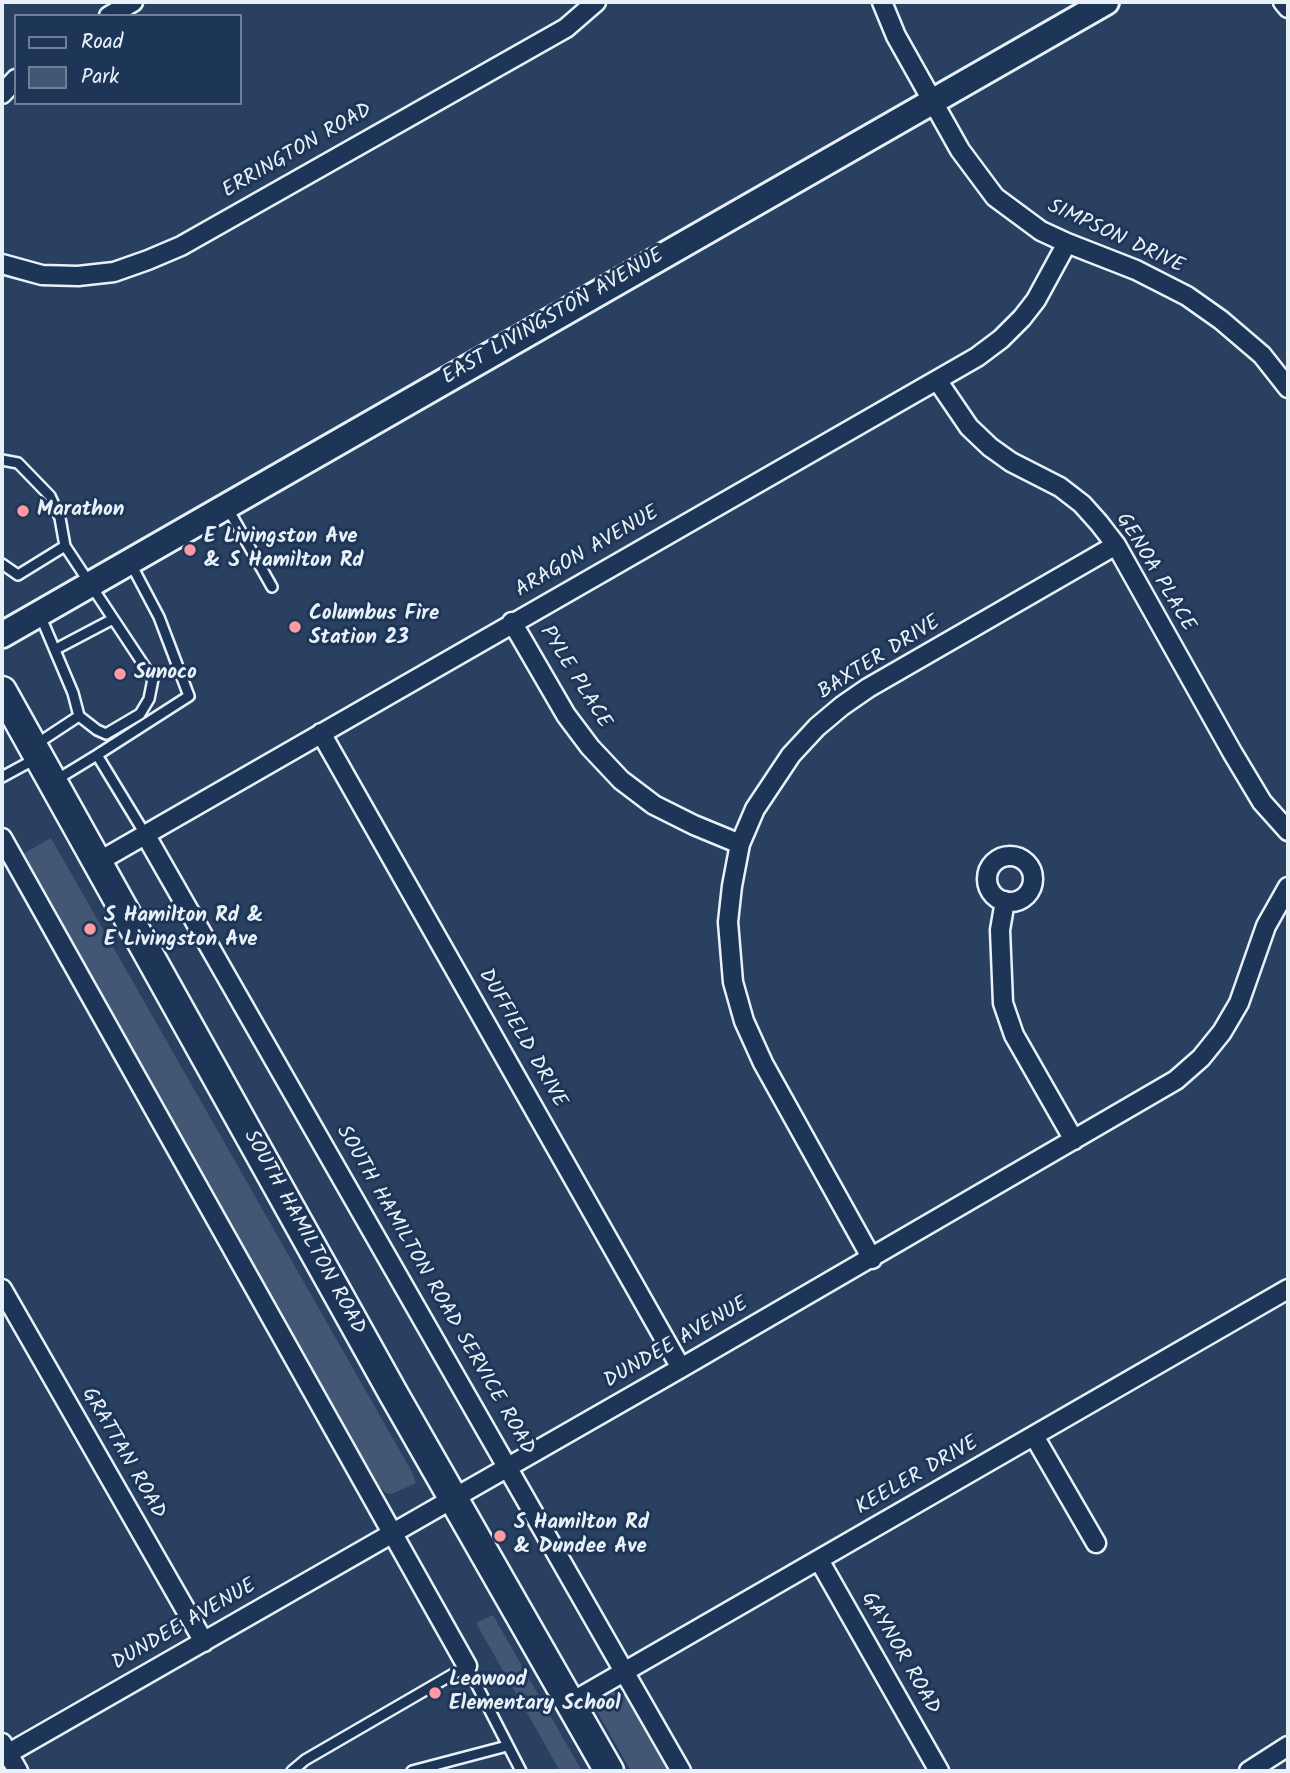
<!DOCTYPE html>
<style>
body{margin:0}
#map{position:relative;width:1290px;height:1773px;overflow:hidden;background:#294061;font-family:Kalam,sans-serif}
canvas{display:block}
.frame{position:absolute;inset:0;border:4px solid #e8f1f8;pointer-events:none}
.legend{position:absolute;left:14px;top:14px;width:228px;height:91px;box-sizing:border-box;background:#1d3557;border:2px solid #6e8097;margin:0;padding:9px 12px;list-style:none;font-size:21px;color:#e8f1f8}
.legend li{display:flex;align-items:center;gap:14px;height:35px}
.legend b{width:35px;border:2px solid #6e8097}
</style>
<div id="map">
<canvas width="1290" height="1773"></canvas>
<div class="frame"></div>
<ul class="legend">
<li><b style="height:9px;background:#1d3557"></b>Road</li>
<li><b style="height:19px;background:#415774"></b>Park</li>
</ul>
</div>
<script>
const ctx = document.querySelector('canvas').getContext('2d');
ctx.lineJoin = 'round';
function fill(path, color) {
  ctx.fillStyle = color;
  ctx.fill(path, 'evenodd');
}
function toPath(rows) {
  const path = new Path2D();
  for (const r of rows) {
    if (r.length === 3) {
      path.moveTo(r[0] + r[2], r[1]);
      path.arc(r[0], r[1], r[2], 0, 2 * Math.PI);
      continue;
    }
    path.moveTo(r[0], r[1]);
    for (let i = 2; i < r.length; i += 2) path.lineTo(r[i], r[i + 1]);
  }
  return path;
}
function stroke(path, color, width, dash) {
  ctx.strokeStyle = color;
  ctx.lineWidth = width;
  ctx.lineCap = dash ? 'butt' : 'round';
  ctx.setLineDash(dash || []);
  ctx.stroke(path);
}
function write(font, color, halo, rows, align = 'center') {
  ctx.font = font + ' Kalam,sans-serif';
  ctx.lineWidth = 6;
  ctx.setLineDash([]);
  ctx.textBaseline = 'middle';
  ctx.strokeStyle = halo;
  ctx.fillStyle = color;
  for (const [text, x, y, turn = 0] of rows) {
    ctx.save();
    ctx.translate(x, y);
    ctx.rotate((+turn || 0) * Math.PI / 180);
    ctx.textAlign = isNaN(turn) ? turn : align;
    if (halo) ctx.strokeText(text, 0, 0);
    ctx.fillText(text, 0, 0);
    ctx.restore();
  }
}
const green = toPath([
 [51,838,412,1472,416,1483,392,1494,386,1493,378,1485,21,855],
 [493,1615,582,1771,560,1771,476,1623],
 [617,1689,626,1693,671,1771,631,1771,598,1713,597,1705,602,1696]
]);
const lane = toPath([
 [2,460,18,463,50,496,60,518,65,546],
 [227,507,272,587],
 [2,564,18,575,65,546,153,679,149,699,140,714,106,734,97,730,79,716],
 [56,649,113,619],
 [35,745,79,716,73,693,40,615],
 [97,755,189,696,159,617,131,564],
 [2,777,37,758],
 [56,780,97,755,145,834],
 [292,1771,305,1760,467,1666,521,1771],
 [412,1771,507,1746]
]);
const street = toPath([
 [882,2,896,36,960,150,995,197,1041,231,1067,243,1136,270,1187,296,1221,320,1262,355,1288,388],
 [1283,2,1288,8],
 [109,16,133,2],
 [2,94,16,79],
 [2,264,42,275,78,276,114,272,148,260,181,246,566,28,596,2],
 [937,380,969,427,990,447,1011,462,1060,487,1082,504,1099,523,1116,545,1232,752,1262,802,1288,831],
 [512,622,566,715,590,747,621,780,654,805,694,825,740,844],
 [321,733,681,1368],
 [145,834,681,1771],
 [2,838,467,1666],
 [1010,879,23],
 [96,863,977,357,1001,339,1022,318,1036,300,1067,243],
 [1005,901,1000,930,1003,1003,1014,1035,1074,1140],
 [872,1259,763,1063,744,1021,733,982,728,922,732,886,740,844,755,809,791,755,817,727,842,706,868,688,1116,545],
 [2,1289,204,1642],
 [1034,1436,1096,1543],
 [819,1560,939,1771],
 [570,1703,1288,1289],
 [2,1743,18,1771],
 [2,1757,681,1368,1176,1080,1201,1058,1222,1032,1239,1003,1266,926,1288,887],
 [1249,1771,1288,1746]
]);
const secondary = toPath([
 [2,635,1106,2]
]);
const primary = toPath([
 [2,691,393,1393,609,1771]
]);
const markers = [
 [23,511,7,"#ff9aa2"],
 [190,550,7,"#ff9aa2"],
 [295,627,7,"#ff9aa2"],
 [120,674,7,"#ff9aa2"],
 [90,929,7,"#ff9aa2"],
 [500,1536,7,"#ff9aa2"],
 [435,1693,7,"#ff9aa2"]
];
const streetNames = [
 ["ERRINGTON ROAD",298,152,-30],
 ["SIMPSON DRIVE",1115,238,25],
 ["EAST LIVINGSTON AVENUE",554,318,-30],
 ["ARAGON AVENUE",588,553,-30],
 ["GENOA PLACE",1154,573,59],
 ["BAXTER DRIVE",880,659,-32],
 ["PYLE PLACE",574,678,58],
 ["DUFFIELD DRIVE",521,1039,60],
 ["SOUTH HAMILTON ROAD",303,1233,61],
 ["SOUTH HAMILTON ROAD SERVICE ROAD",434,1291,60],
 ["DUNDEE AVENUE",677,1344,-30],
 ["GRATTAN ROAD",122,1454,60],
 ["KEELER DRIVE",918,1477,-30],
 ["DUNDEE AVENUE",185,1626,-30],
 ["GAYNOR ROAD",899,1654,60]
];
const poiNames = [
 ["Marathon",37,511],
 ["E Livingston Ave",204,538],
 ["& S Hamilton Rd",204,562],
 ["Columbus Fire",309,615],
 ["Station 23",309,639],
 ["Sunoco",134,674],
 ["S Hamilton Rd &",104,917],
 ["E Livingston Ave",104,941],
 ["S Hamilton Rd",514,1524],
 ["& Dundee Ave",514,1548],
 ["Leawood",449,1681],
 ["Elementary School",449,1705]
];
fill(green, '#415774');
stroke(lane, '#e8f1f8', 14);
stroke(street, '#e8f1f8', 23);
stroke(secondary, '#e8f1f8', 30);
stroke(primary, '#e8f1f8', 33);
stroke(lane, '#1d3557', 9);
stroke(street, '#1d3557', 18);
stroke(secondary, '#1d3557', 24);
stroke(primary, '#1d3557', 28);
for (const [x, y, r, color] of markers) {
  const dot = new Path2D();
  dot.arc(x, y, r, 0, 2 * Math.PI);
  ctx.fillStyle = color;
  ctx.fill(dot);
  stroke(dot, '#1d3557', 2.5);
}
write('21px', '#e8f1f8', '#1d3557', streetNames);
write('bold 21px', '#e8f1f8', '#1d3557', poiNames, 'left');
</script>
